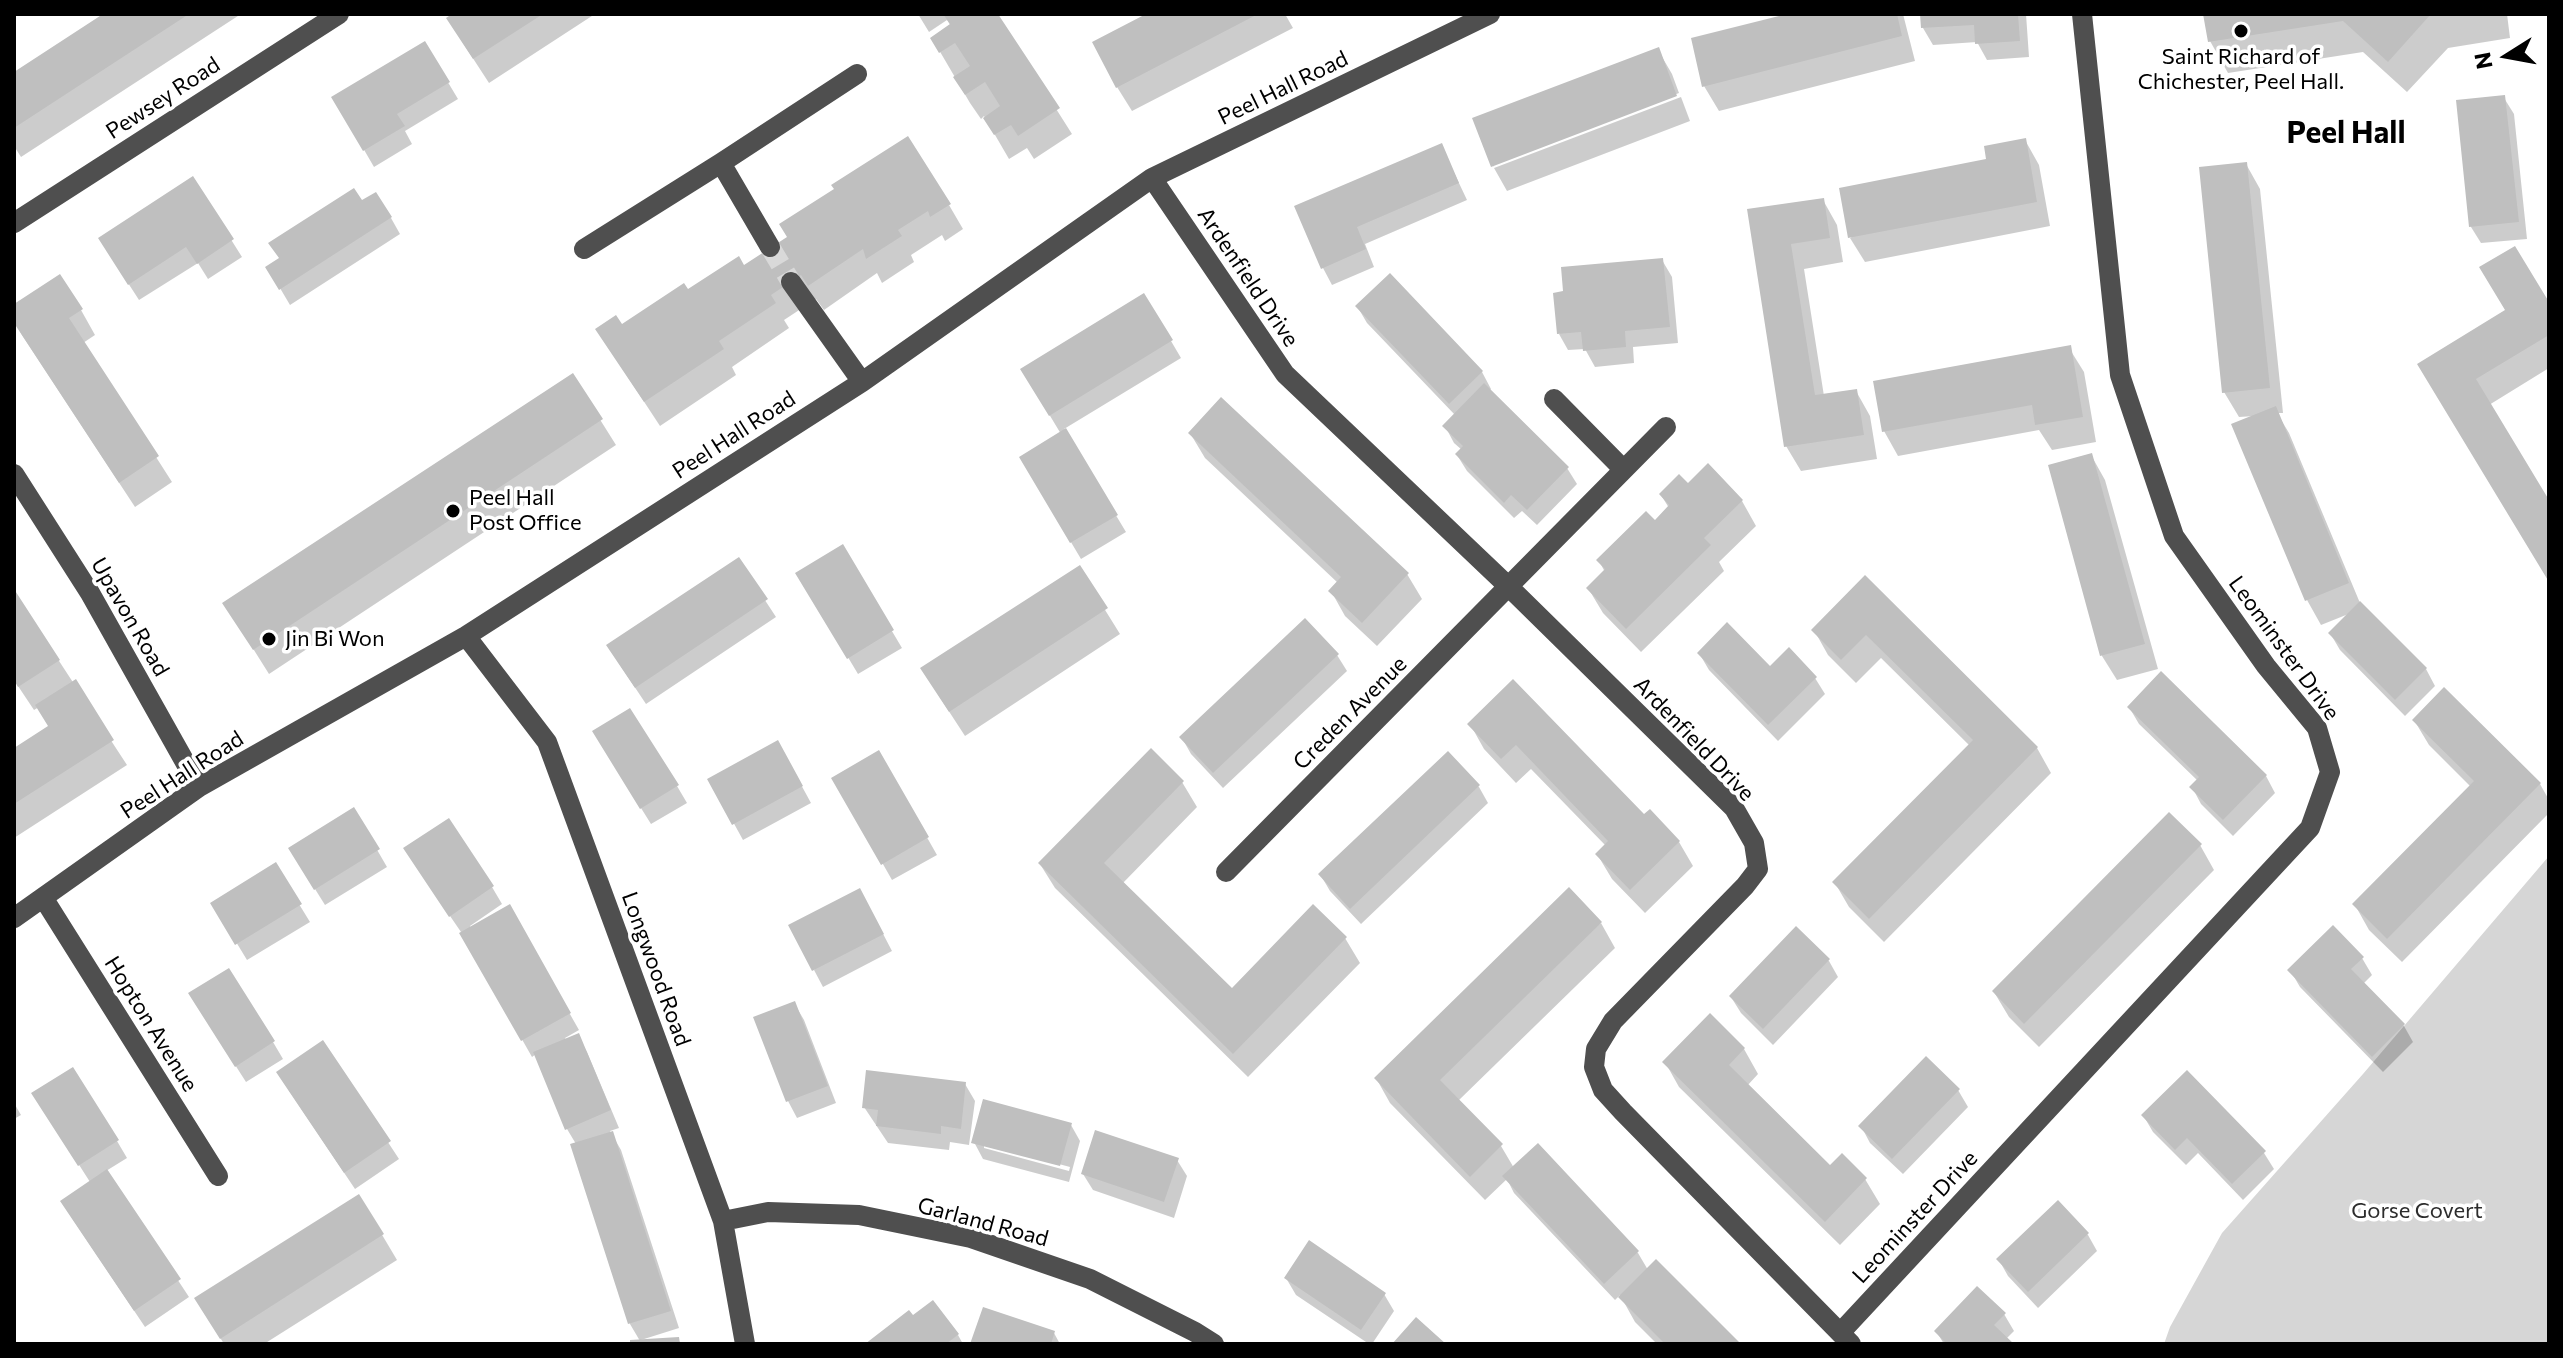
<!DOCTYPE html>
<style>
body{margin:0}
#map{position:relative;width:2563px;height:1358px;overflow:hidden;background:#fff;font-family:Commissioner,sans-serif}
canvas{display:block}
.frame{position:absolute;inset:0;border:16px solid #000;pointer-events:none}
.north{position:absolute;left:2467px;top:16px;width:80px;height:80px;-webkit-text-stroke:6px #fff;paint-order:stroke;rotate:259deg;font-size:22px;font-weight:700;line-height:32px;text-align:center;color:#000}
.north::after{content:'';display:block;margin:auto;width:28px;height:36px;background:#000;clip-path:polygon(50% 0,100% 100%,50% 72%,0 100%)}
</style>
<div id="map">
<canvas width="2563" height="1358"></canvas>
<div class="frame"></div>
<div class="north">N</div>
</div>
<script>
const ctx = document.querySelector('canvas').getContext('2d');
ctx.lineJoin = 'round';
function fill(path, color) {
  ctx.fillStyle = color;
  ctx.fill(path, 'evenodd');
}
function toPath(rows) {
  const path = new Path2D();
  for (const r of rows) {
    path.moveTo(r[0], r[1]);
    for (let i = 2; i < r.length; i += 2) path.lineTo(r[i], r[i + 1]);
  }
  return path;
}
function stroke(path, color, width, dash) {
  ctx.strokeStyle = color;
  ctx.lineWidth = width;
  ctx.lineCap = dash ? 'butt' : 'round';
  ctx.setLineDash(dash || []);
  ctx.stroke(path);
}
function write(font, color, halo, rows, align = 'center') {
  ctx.font = font + ' Commissioner,sans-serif';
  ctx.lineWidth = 7;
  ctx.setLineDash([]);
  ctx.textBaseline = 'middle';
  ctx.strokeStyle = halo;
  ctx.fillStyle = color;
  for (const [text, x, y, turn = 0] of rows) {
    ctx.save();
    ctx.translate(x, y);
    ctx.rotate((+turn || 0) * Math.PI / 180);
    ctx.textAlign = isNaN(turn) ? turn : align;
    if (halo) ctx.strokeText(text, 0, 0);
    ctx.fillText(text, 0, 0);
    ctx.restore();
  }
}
const green = toPath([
 [2549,856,2549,1344,2164,1344,2170,1327,2222,1233,2363,1074]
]);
const shadow = toPath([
 [107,14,241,14,21,157,14,146,14,75],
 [455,14,595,14,489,83,463,43],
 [918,14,996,14,1072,134,1034,159,1027,148,1009,159,984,116,981,119,970,103,932,38,951,26,947,20,929,32],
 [1150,14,1285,14,1293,28,1132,111,1117,87],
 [1795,14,1903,14,1915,61,1719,111,1704,86],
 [1922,14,2026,14,2029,57,1987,60,1977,42,1933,45,1923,28],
 [2205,14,2507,14,2510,38,2448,48,2407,92,2363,52,2228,73,2210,41],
 [425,44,458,99,405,131,412,144,374,167,334,98],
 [1658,50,1672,74,1679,93,1494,164,1494,167,1475,119],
 [1681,97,1690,121,1507,191,1494,168],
 [2504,98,2514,114,2527,239,2481,243,2471,227],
 [2025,140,2039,165,2050,226,1865,262,1850,238],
 [1441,145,1467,200,1365,244,1374,267,1332,285,1323,268,1297,207],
 [2246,164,2260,189,2283,413,2277,413,2289,433,2360,603,2426,669,2435,686,2405,716,2340,650,2330,633,2351,613,2321,625,2307,600,2234,425,2255,416,2239,417,2224,392],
 [193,179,242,257,208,279,198,263,139,300,110,255],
 [1823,200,1837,225,1843,262,1804,269,1824,396,1856,391,1870,416,1877,459,1801,471,1786,446,1749,211],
 [362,203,391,218,400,234,290,305,277,283],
 [949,205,963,229,945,241,942,235,911,255,914,262,882,283,877,273,824,310,816,299,784,320,789,328,732,367,736,375,660,426,597,330,621,326,688,292,744,267,789,238],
 [1662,260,1672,277,1678,343,1633,347,1634,363,1595,367,1585,349,1568,350,1559,334],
 [1389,276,1482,372,1491,389,1489,391,1567,468,1577,484,1537,525,1522,511,1514,518,1467,471,1457,455,1462,450,1454,443,1445,426,1455,415,1367,323,1357,306],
 [1144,295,1181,358,1064,429,1126,532,1081,559,1021,458,1061,434,1032,386],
 [14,306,81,310,95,335,83,343,172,482,135,507,22,335,14,321],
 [2549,306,2549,368,2489,405,2549,504,2549,579,2433,389],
 [2069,348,2084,372,2096,442,2052,450,2039,430,1898,456,1884,431],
 [572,375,616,445,269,674,225,604],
 [1190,433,1407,574,1422,599,1377,646,1345,616,1331,591,1338,583,1205,458],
 [2091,455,2105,480,2158,669,2117,680,2102,656,2050,466],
 [1688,486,1742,501,1756,526,1719,562,1724,571,1641,652,1603,613,1588,588,1605,572,1599,561,1655,522,1669,508,1661,495],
 [842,547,902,648,858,674,798,574],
 [738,559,776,617,646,704,618,662],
 [1079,568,1120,634,965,736,937,693],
 [1865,578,2037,748,2051,773,1884,942,1849,907,1835,883,1970,746,1881,658,1856,683,1828,655,1814,630],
 [14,592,127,765,14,838,14,750,50,727,39,707,34,710,14,680],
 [1699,653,1815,678,1825,694,1778,741,1709,670],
 [1337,655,1347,671,1223,788,1191,754,1182,738],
 [1513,682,1644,817,1679,842,1693,866,1645,913,1612,879,1597,854,1606,846,1531,769,1516,783,1484,749,1470,724],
 [2129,707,2266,776,2275,793,2233,836,2201,804,2192,787,2198,781,2139,724],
 [2414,720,2540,784,2549,800,2549,813,2402,962,2369,930,2355,905,2471,787,2429,745],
 [604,749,677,786,687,803,651,824],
 [879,753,937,855,892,880,834,778],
 [1448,753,1479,787,1488,803,1361,924,1330,891,1320,874],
 [787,759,811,803,743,840,710,780],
 [1182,782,1197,807,1122,884,1232,991,1345,938,1360,963,1248,1077,1055,888,1040,864],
 [354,810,387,867,325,905,300,865],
 [2200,845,2214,870,2039,1047,2009,1017,1994,992],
 [275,865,310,922,247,960,213,904],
 [415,865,492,887,502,904,470,926,471,928,509,907,579,1030,565,1038,567,1041,578,1036,587,1052,619,1128,610,1131,621,1150,679,1328,641,1340,678,1339,681,1344,632,1344,640,1341,630,1324,572,1146,576,1144,567,1129,536,1054,532,1057,461,932],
 [869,907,892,951,823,987,814,970],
 [1601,923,1615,948,1458,1101,1501,1146,1514,1168,1538,1145,1638,1253,1648,1270,1738,1344,1657,1344,1635,1322,1620,1295,1615,1300,1514,1193,1507,1179,1485,1200,1390,1103,1376,1078],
 [1796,929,1829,961,1838,977,1773,1045,1741,1013,1731,997],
 [2362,958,2372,975,2363,984,2404,1026,2413,1042,2383,1072,2300,987,2290,970],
 [794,1003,804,1020,836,1103,797,1118,788,1101,756,1018],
 [200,1010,273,1042,283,1059,246,1082],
 [1710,1016,1744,1049,1758,1074,1747,1086,1830,1168,1865,1179,1880,1204,1840,1245,1679,1087,1665,1062],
 [323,1043,399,1159,355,1189,288,1089],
 [965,1084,975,1101,969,1145,950,1142,949,1150,888,1143,864,1107],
 [1958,1090,1968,1107,1903,1174,1870,1143,1861,1126],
 [14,1103,21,1115,14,1119],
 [44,1110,117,1141,127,1158,106,1171,189,1297,145,1327,72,1218,90,1182],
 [2143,1115,2264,1153,2274,1169,2243,1200,2198,1153,2186,1165,2153,1132],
 [1071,1125,1080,1141,1069,1182,983,1159,974,1142],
 [984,1144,1070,1167,1069,1171,984,1148],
 [1177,1160,1187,1176,1174,1218,1093,1190,1083,1174],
 [359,1196,397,1260,264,1344,224,1344,197,1299],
 [2058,1203,2088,1235,2097,1251,2038,1308,2008,1276,1999,1260],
 [1286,1278,1384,1294,1394,1311,1372,1344,1369,1344,1296,1295],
 [2004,1314,2014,1331,2006,1339,2011,1344,1944,1344,1936,1331],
 [1054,1333,1060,1344,972,1344],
 [958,1335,963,1344,869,1344]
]);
const building = toPath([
 [103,14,189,14,14,128,14,72],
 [452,14,543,14,473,59,446,18],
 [943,14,998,14,1060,108,1018,136,1011,125,994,135,983,118,1000,106,985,82,965,95,953,77,970,66,955,43,939,53,930,38,950,24],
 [1146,14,1258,14,1116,88,1092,42],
 [1787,14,1897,14,1902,36,1702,87,1691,38],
 [1920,14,2018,14,2020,41,1975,44,1974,25,1921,28],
 [2203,14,2431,14,2388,62,2343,21,2208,42],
 [425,41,450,82,397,114,405,126,363,151,331,97],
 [1659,47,1677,96,1491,167,1472,118],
 [2505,95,2519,222,2469,227,2456,100],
 [908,136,951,204,930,217,928,211,898,230,902,236,866,259,863,249,808,286,801,275,771,295,776,303,719,341,724,349,644,402,595,329,616,315,622,324,684,283,688,289,739,256,744,265,787,237,779,224,834,189,831,185],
 [2026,138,2037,202,1848,238,1839,188,1986,159,1984,146],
 [1442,143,1459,183,1357,227,1366,249,1321,269,1294,206],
 [2247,162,2270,388,2222,393,2199,167],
 [193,176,234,239,197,264,186,247,128,285,98,238],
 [354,188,362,200,376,192,392,217,279,290,265,267,279,258,268,243],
 [1824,198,1830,238,1791,244,1815,395,1857,389,1864,435,1784,447,1747,209],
 [2515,246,2549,302,2549,335,2476,379,2549,500,2549,582,2417,364,2505,310,2479,267],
 [1663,258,1670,327,1625,331,1626,347,1583,351,1581,332,1557,334,1553,293,1563,291,1561,267],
 [1390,273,1483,371,1449,404,1355,306],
 [60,274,83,309,69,318,159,456,119,483,14,323,14,304],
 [1144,293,1173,340,1049,416,1020,369],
 [2071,345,2083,417,2035,425,2032,405,1882,432,1873,381],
 [573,373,603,419,253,650,222,603],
 [1484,383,1569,467,1527,510,1511,495,1504,503,1455,454,1463,446,1442,426],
 [1221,397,1409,573,1362,623,1328,591,1341,577,1188,433],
 [2276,406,2349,583,2305,601,2231,424],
 [1066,428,1118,515,1070,543,1019,457],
 [2092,453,2145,644,2100,656,2048,465],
 [1708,463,1743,500,1704,538,1711,545,1626,629,1586,588,1605,569,1596,560,1646,511,1655,520,1669,505,1659,494,1679,474,1688,483],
 [843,544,894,630,847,659,795,573],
 [739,557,768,599,635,688,606,645],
 [1080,565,1108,608,949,712,920,668],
 [1865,575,2038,747,1869,919,1832,882,1973,740,1866,635,1841,660,1811,630],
 [14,589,60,660,18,687,14,680],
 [2360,601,2427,668,2395,700,2328,633],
 [1305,618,1339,654,1213,773,1179,737],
 [1727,622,1770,666,1789,647,1817,677,1768,725,1697,653],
 [2161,671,2267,775,2223,820,2189,787,2199,777,2127,707],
 [76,679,114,740,14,804,14,748,48,726,35,705],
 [1513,679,1644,814,1650,809,1680,841,1630,890,1595,854,1608,841,1516,745,1501,759,1467,724],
 [2444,687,2541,783,2387,939,2352,904,2474,781,2412,720],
 [630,708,679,785,640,809,592,731],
 [778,740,803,786,732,825,707,779],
 [1151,748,1184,781,1104,863,1232,988,1313,904,1347,937,1233,1054,1038,863],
 [879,750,929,837,881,865,831,778],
 [1448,751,1480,785,1350,909,1318,874],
 [354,807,380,849,314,890,288,848],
 [2169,812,2202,844,2024,1024,1992,991],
 [449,818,494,886,449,917,403,848],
 [276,862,302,904,235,945,210,903],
 [1569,887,1602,922,1440,1080,1503,1144,1470,1177,1374,1078],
 [860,888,884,934,812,971,788,925],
 [510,904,571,1013,521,1041,459,933],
 [2333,925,2364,957,2351,969,2405,1024,2372,1057,2287,970],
 [1796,926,1830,959,1763,1029,1729,996],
 [229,968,275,1041,235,1067,188,993],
 [795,1001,828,1086,786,1102,753,1017],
 [1710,1013,1745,1048,1729,1065,1830,1165,1842,1153,1867,1178,1825,1222,1662,1062],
 [579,1033,611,1110,565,1130,533,1052],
 [323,1040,391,1141,344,1173,276,1072],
 [1926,1056,1960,1089,1892,1159,1858,1126],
 [73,1067,119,1140,78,1166,31,1093],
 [866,1070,966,1082,961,1129,941,1126,941,1134,876,1126,878,1110,862,1108],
 [2187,1070,2266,1151,2232,1184,2187,1138,2175,1150,2141,1115],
 [983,1099,1072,1123,1060,1166,971,1143],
 [1095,1130,1179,1158,1164,1202,1081,1174],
 [613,1131,671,1311,628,1324,570,1144],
 [1538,1143,1639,1251,1604,1284,1502,1176],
 [107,1169,181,1279,134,1311,60,1201],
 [359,1194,384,1234,220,1339,194,1298],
 [2058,1200,2089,1233,2028,1292,1996,1259],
 [1309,1240,1386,1293,1361,1330,1284,1278],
 [1656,1259,1741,1344,1665,1344,1618,1297],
 [1977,1286,2006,1313,1994,1325,2014,1344,1947,1344,1934,1331],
 [933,1300,959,1334,946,1344,865,1344,909,1310,913,1315],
 [983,1307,1055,1331,1051,1344,970,1344],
 [1416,1317,1446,1344,1392,1344],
 [679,1337,680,1344,630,1344,630,1340]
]);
const minorTunnel = toPath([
 [770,247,791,282]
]);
const minor = toPath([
 [721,163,770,247],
 [1152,178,1285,374,1509,587,1734,808,1754,843,1758,869,1745,886,1613,1021,1596,1049,1594,1067,1603,1090,1623,1112,1851,1344],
 [14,223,339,14],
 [584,249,721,163,857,74],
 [791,282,862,382],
 [1554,399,1623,469],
 [14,474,90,593,199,787],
 [466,636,547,742,723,1221,745,1344],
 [1226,872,1666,427],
 [44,899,218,1176],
 [14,918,199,787,466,636,862,382,1152,178,1490,14],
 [723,1221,768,1212,859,1215,971,1238,1090,1279,1195,1332,1214,1344],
 [1840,1333,2310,828,2330,772,2317,728,2266,666,2174,536,2120,375,2082,14]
]);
const markers = [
 [2241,31,8,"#000"],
 [453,511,8,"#000"],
 [269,639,8,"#000"]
];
const poiNames = [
 ["Saint Richard of",2241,57,"center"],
 ["Chichester, Peel Hall.",2241,82,"center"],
 ["Peel Hall",469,498],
 ["Post Office",469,523],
 ["Jin Bi Won",285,639]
];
const streetNames = [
 ["Peel Hall Road",1283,88,-26],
 ["Pewsey Road",163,98,-33],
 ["Ardenfield Drive",1248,277,56],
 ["Peel Hall Road",734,435,-33],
 ["Upavon Road",130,617,60],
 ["Leominster Drive",2284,648,54],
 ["Creden Avenue",1350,713,-45],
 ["Ardenfield Drive",1694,739,46],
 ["Peel Hall Road",182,775,-33],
 ["Longwood Road",656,969,70],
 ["Hopton Avenue",151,1024,58],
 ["Leominster Drive",1915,1217,-47],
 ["Garland Road",983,1222,15]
];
const parkNames = [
 ["Gorse Covert",2417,1211]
];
const districtNames = [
 ["Peel Hall",2346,133]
];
fill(green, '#d6d6d6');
fill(shadow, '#0003');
fill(building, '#bfbfbf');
stroke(minorTunnel, '#d9d9d9', 20, [20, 10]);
stroke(minor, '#4f4f4f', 20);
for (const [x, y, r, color] of markers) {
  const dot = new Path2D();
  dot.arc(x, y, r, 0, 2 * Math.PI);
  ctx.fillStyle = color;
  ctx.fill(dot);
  stroke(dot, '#fff', 3);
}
write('22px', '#000', '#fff', poiNames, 'left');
write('22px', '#000', '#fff', streetNames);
write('22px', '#2d2d2d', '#fff', parkNames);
write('bold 30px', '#000', '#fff', districtNames);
</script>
